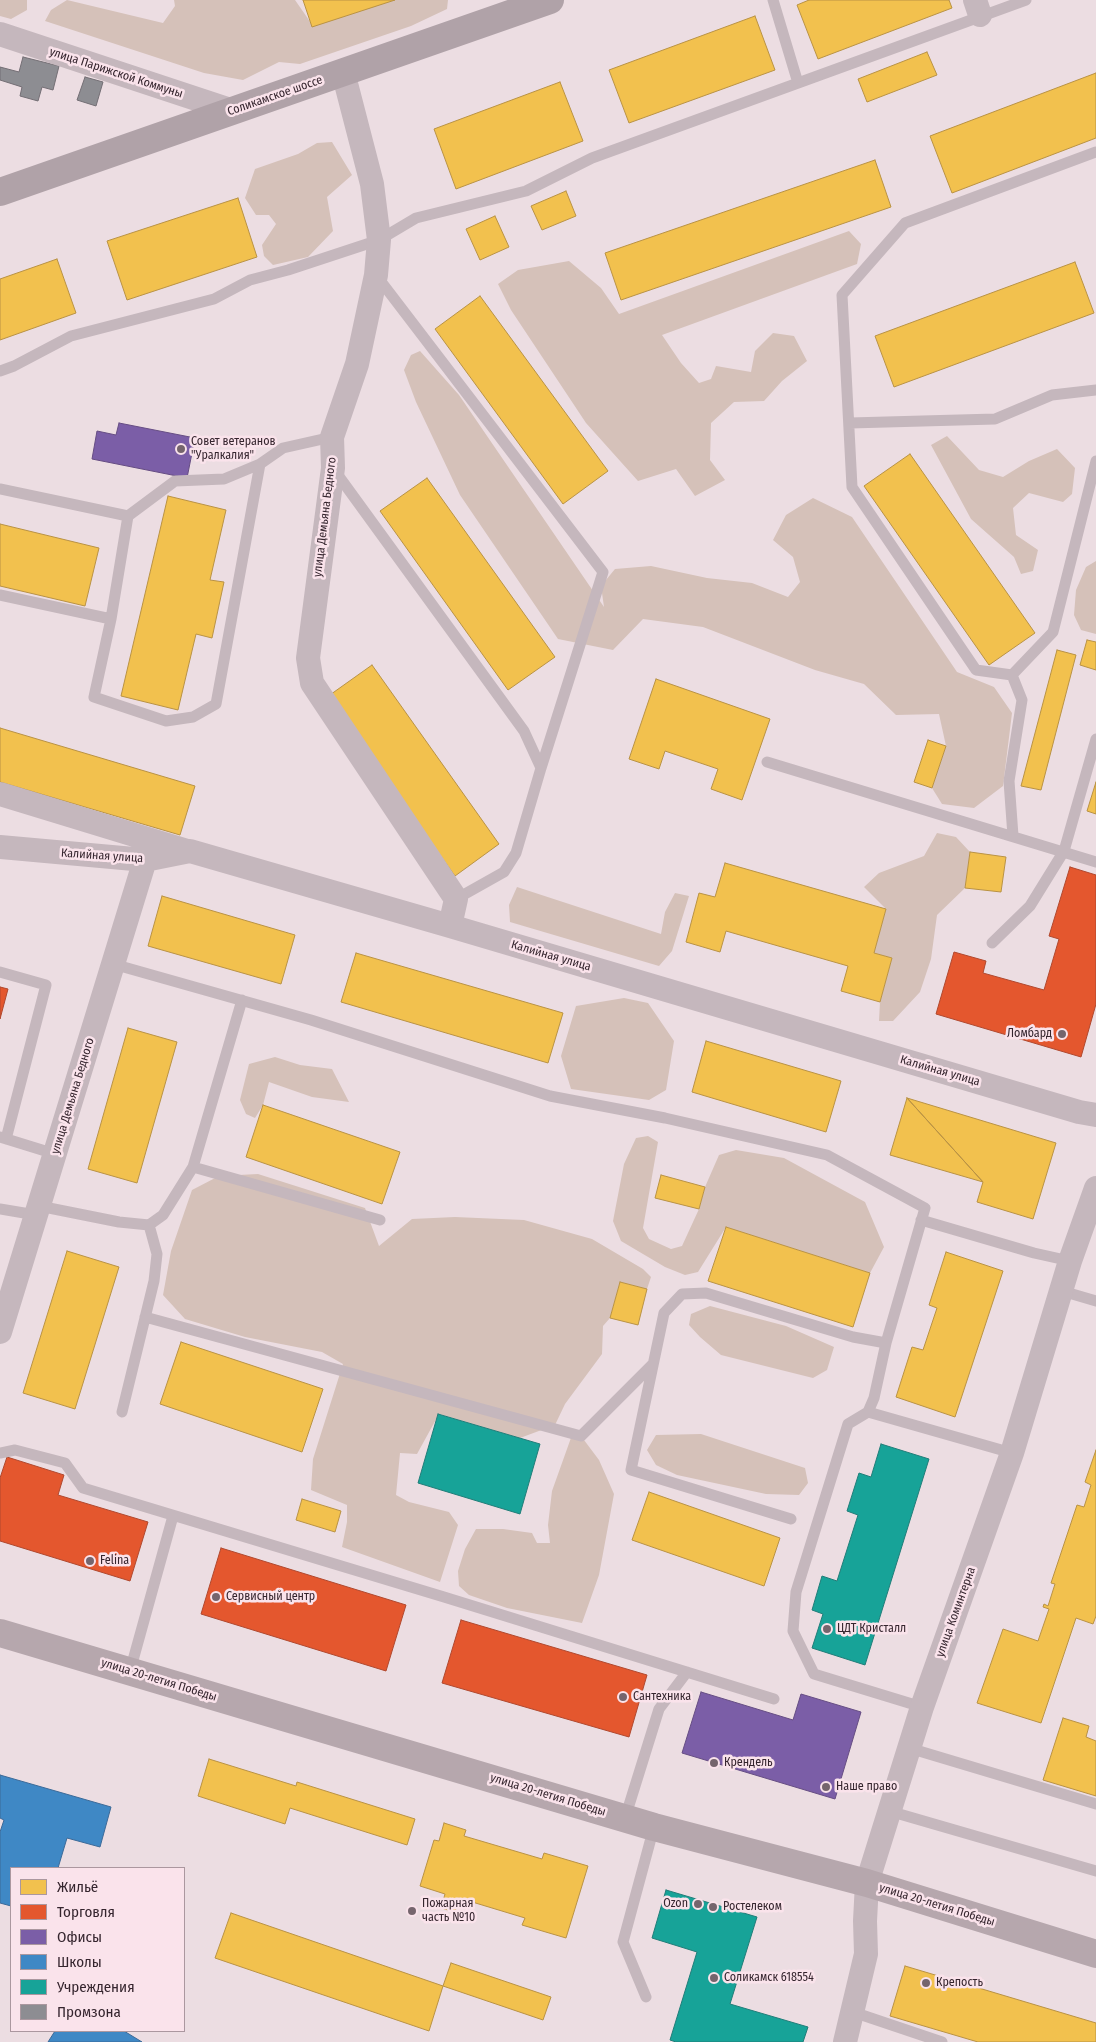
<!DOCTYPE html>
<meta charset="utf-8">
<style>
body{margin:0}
#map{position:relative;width:1096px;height:2042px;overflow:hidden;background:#ecdde2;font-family:"Fira Sans Condensed",sans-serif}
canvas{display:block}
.legend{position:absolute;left:10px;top:1867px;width:175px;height:165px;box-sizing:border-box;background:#fae3eb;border:1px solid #ab979f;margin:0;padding:6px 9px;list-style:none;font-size:15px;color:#35252e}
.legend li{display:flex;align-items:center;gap:10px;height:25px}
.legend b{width:25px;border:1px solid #ab979f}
</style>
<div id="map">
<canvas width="1096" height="2042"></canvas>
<ul class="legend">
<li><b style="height:14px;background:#f2c14e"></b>Жильё</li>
<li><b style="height:14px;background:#e4572e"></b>Торговля</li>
<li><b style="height:14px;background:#7b5ea7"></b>Офисы</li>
<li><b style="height:14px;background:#3f88c5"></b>Школы</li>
<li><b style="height:14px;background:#17a398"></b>Учреждения</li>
<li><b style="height:14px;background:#8d8d92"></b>Промзона</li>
</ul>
</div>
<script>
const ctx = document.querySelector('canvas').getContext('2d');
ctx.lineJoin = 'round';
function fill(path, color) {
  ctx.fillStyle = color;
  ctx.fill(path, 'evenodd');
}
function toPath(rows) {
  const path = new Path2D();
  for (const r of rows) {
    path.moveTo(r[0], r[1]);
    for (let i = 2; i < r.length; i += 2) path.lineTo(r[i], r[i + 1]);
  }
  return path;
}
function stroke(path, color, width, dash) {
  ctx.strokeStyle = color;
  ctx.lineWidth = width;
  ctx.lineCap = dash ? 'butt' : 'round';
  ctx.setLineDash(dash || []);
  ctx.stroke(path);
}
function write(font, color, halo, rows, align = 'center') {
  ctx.font = font + ' "Fira Sans Condensed",sans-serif';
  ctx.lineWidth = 5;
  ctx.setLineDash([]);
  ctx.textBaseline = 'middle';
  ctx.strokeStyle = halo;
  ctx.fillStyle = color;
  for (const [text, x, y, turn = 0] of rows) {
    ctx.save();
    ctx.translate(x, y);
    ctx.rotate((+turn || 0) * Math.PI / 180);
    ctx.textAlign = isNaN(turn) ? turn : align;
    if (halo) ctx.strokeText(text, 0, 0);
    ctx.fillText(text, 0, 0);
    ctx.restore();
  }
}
const green = toPath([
 [0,0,27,0,27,10,11,19,0,16],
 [67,0,163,23,175,6,174,0,295,0,311,23,389,0,448,0,447,9,411,26,300,64,279,62,243,80,204,73,45,21,51,10],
 [332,142,352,175,327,197,333,231,308,257,273,265,264,256,262,245,276,224,269,215,256,215,245,198,255,169,298,154,317,143],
 [849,231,861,244,857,264,662,335,681,363,699,383,711,379,716,366,751,372,755,351,773,333,794,336,807,361,782,381,764,401,734,402,711,423,710,460,725,480,695,496,676,469,638,481,586,423,511,310,498,284,518,270,569,261,601,288,619,314],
 [420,351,459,395,604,607,601,586,615,569,651,566,707,578,752,583,788,597,800,582,793,557,773,540,786,515,813,498,852,517,957,672,994,687,1012,713,1003,786,974,808,942,804,932,788,946,746,939,714,896,715,864,684,815,670,703,627,643,619,613,650,558,639,460,495,416,402,404,370,411,355],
 [947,436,979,470,1003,477,1029,461,1057,449,1075,468,1072,494,1063,502,1029,493,1013,508,1016,535,1038,550,1033,571,1021,574,1014,557,971,519,931,445],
 [1096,561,1096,634,1081,630,1074,615,1076,590,1086,567],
 [937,833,956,837,970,852,965,888,937,915,931,959,920,992,893,1021,879,1021,880,1002,892,958,874,953,886,909,864,887,879,873,924,856],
 [517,887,661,934,665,912,675,893,689,896,672,951,659,966,510,922,509,905],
 [624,998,648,1003,674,1041,666,1090,649,1100,571,1089,561,1056,576,1006],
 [275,1057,300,1065,332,1069,349,1102,312,1097,269,1082,263,1105,255,1118,246,1114,240,1100,249,1064],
 [648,1136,658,1142,643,1228,649,1239,671,1249,682,1246,699,1209,705,1187,719,1155,736,1150,784,1158,865,1202,884,1247,870,1273,726,1227,698,1272,685,1275,665,1267,621,1241,613,1221,624,1164,636,1138],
 [258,1174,365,1208,379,1246,412,1219,455,1217,524,1220,592,1239,643,1269,651,1277,647,1289,620,1282,610,1318,603,1326,602,1354,565,1404,555,1425,520,1438,439,1414,417,1454,400,1453,396,1495,409,1502,449,1512,458,1525,440,1582,342,1547,347,1522,347,1505,311,1490,313,1459,343,1364,322,1352,245,1337,185,1319,163,1295,171,1251,192,1190,219,1176],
 [710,1306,786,1326,834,1347,827,1370,813,1378,721,1355,700,1337,689,1325,691,1314],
 [701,1434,805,1468,808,1483,799,1495,766,1494,677,1475,656,1465,647,1450,656,1435],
 [572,1435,581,1436,599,1460,614,1494,599,1575,582,1623,507,1608,469,1595,459,1586,458,1571,465,1549,476,1529,503,1529,532,1533,537,1543,550,1543,548,1525,552,1491]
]);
const homes = toPath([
 [303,0,395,0,312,27,303,0],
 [809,0,949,0,952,8,818,59,797,5,809,0],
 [755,16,775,70,629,123,609,70,755,16],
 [927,52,937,75,867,102,858,79,927,52],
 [1096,73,1096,138,952,193,930,136,1096,73],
 [560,82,583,141,456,189,434,129,560,82],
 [875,160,891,207,621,300,605,253,875,160],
 [566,191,576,216,542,230,531,206,566,191],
 [238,198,257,257,127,300,107,241,238,198],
 [495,216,509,247,480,260,466,229,495,216],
 [57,259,76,313,0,340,0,279,57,259],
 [1075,262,1094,313,894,387,875,336,1075,262],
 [480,296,608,471,563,504,435,329,480,296],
 [910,454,1035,633,989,665,864,486,910,454],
 [427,478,555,657,508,690,380,511,427,478],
 [168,496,226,510,210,580,224,582,212,638,196,634,178,710,121,696,168,496],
 [0,524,99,548,85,606,0,586,0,524],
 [1087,640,1096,642,1096,670,1080,665,1087,640],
 [1057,650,1076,655,1041,790,1021,786,1057,650],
 [372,665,499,844,455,876,327,697,372,665],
 [656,679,770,719,742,800,711,789,718,769,665,751,659,769,629,759,656,679],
 [0,728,195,786,180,835,0,782,0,728],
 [928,740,946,746,932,788,914,782,928,740],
 [1096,782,1096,814,1087,811,1096,782],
 [970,852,1006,857,1001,892,965,888,970,852],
 [725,863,886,909,874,953,892,958,880,1002,841,991,848,966,726,931,720,952,686,942,699,893,715,897,725,863],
 [162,896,295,935,281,984,148,946,162,896],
 [356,953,563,1013,548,1063,341,1002,356,953],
 [128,1028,177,1042,137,1183,88,1169,128,1028],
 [706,1041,841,1081,826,1132,692,1092,706,1041],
 [907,1098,1056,1143,1033,1219,977,1202,983,1182,907,1098],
 [907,1098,983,1182,890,1155,907,1098],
 [263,1105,400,1152,382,1204,246,1157,263,1105],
 [661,1175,705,1187,699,1209,655,1198,661,1175],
 [726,1227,870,1273,853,1327,708,1281,726,1227],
 [67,1251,119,1267,75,1409,23,1393,67,1251],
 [946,1252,1003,1271,955,1417,896,1397,912,1347,923,1350,937,1308,929,1305,946,1252],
 [620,1282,647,1289,638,1325,610,1318,620,1282],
 [181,1342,323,1389,302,1452,160,1404,181,1342],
 [1096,1450,1096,1616,1093,1624,1076,1618,1041,1723,977,1703,1003,1629,1038,1641,1049,1609,1043,1607,1044,1604,1048,1606,1055,1584,1051,1583,1077,1505,1084,1507,1091,1485,1085,1482,1096,1450],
 [649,1492,780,1538,764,1586,632,1540,649,1492],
 [302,1499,341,1511,335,1532,296,1520,302,1499],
 [1063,1718,1089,1726,1086,1737,1096,1741,1096,1796,1043,1780,1063,1718],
 [209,1759,296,1786,297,1782,415,1819,407,1845,290,1808,285,1824,198,1796,209,1759],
 [444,1823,466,1830,464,1836,542,1859,544,1853,588,1866,566,1938,522,1925,525,1918,459,1898,455,1912,441,1908,445,1894,420,1886,434,1840,439,1841,444,1823],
 [231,1913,443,1986,429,2031,215,1958,231,1913],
 [451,1963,551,1997,543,2020,443,1986,451,1963],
 [905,1966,1096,2023,1096,2042,978,2042,890,2016,905,1966]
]);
const shops = toPath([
 [1070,867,1096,875,1096,1004,1081,1057,936,1014,954,952,986,961,983,973,1044,990,1059,939,1049,936,1070,867],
 [0,987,8,989,0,1019,0,987],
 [7,1457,64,1475,58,1495,148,1522,130,1581,0,1541,0,1478,7,1457],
 [221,1548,406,1605,386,1671,201,1614,221,1548],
 [461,1620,647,1675,629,1737,442,1683,461,1620]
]);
const offices = toPath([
 [119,423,195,438,187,478,92,459,97,431,116,435,119,423],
 [701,1692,793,1720,801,1694,861,1712,835,1799,682,1753,701,1692]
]);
const schools = toPath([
 [0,1775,111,1807,100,1847,67,1838,58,1868,11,1868,11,1906,0,1903,0,1832,4,1820,0,1818,0,1775],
 [55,2031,124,2031,142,2042,48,2042,55,2031]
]);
const public = toPath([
 [438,1414,540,1444,520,1514,418,1483,438,1414],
 [881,1444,929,1459,865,1665,812,1648,823,1614,812,1610,822,1576,837,1581,858,1515,847,1511,859,1473,871,1477,881,1444],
 [666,1890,757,1917,730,2004,808,2027,803,2042,676,2042,670,2040,697,1952,652,1938,666,1890]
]);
const industry = toPath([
 [23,57,59,66,53,90,42,87,38,101,20,96,22,87,0,80,0,67,19,72,23,57],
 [85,77,103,82,96,106,77,100,85,77]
]);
const service = toPath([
 [773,0,798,83],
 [376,275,603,572,541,768],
 [0,371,14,366,71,336,214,299,250,280,288,270,379,240,416,218,526,191,592,158,1026,0],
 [850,423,995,419,1052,395,1096,390],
 [260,464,224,479,175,481,128,516,111,619,94,697,166,721,193,717,216,704,260,464,283,448,332,437],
 [335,471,524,731,541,768,516,853,504,872,456,899],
 [0,489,128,516],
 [0,595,111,619],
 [1012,675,976,670,852,487,842,295,905,223,1096,152],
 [1012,675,1053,632,1096,461],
 [1012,675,1022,700,1009,781,1013,836],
 [767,762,1096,862],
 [992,943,1030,906,1064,851,1096,739],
 [113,964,311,1020,550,1096,665,1118,827,1155,925,1208,886,1343,874,1398,868,1412,848,1424,796,1592,793,1631,814,1674,922,1707],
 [0,972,46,985,6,1139],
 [0,1137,55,1154],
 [193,1167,380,1220],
 [39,1206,119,1222,149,1225,163,1215,193,1167,242,1000],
 [0,1209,36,1215],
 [921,1220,1034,1253,1070,1261],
 [1062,1291,1096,1301],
 [145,1317,581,1436,653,1364],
 [122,1412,154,1281,157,1254,149,1225],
 [868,1412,1012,1453],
 [0,1453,15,1450,65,1463,83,1488,444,1597,774,1699],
 [791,1519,631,1470,664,1313,682,1294,706,1293,853,1337,886,1343],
 [130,1671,173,1516],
 [909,1748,1096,1804],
 [889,1811,1096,1871],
 [625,1818,659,1709,687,1672],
 [646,1997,623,1942,654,1827],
 [853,2012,942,2042]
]);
const minor = toPath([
 [975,0,980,15],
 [0,34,233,111],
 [343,72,372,184,379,240,376,275,357,364,332,437,333,468,308,658,312,683,456,899,450,926],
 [0,794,187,851],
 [0,847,145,860,190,851,450,926,1079,1112,1096,1115],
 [0,1332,145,860],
 [845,2042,866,1954,865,1921,867,1883,922,1707,1012,1453,1070,1261,1096,1188]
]);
const secondary = toPath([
 [0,1633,654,1827,867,1883,1096,1954]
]);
const trunk = toPath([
 [0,192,550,0]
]);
const markers = [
 [181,449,5,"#75656d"],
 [1062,1034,5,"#75656d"],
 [90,1561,5,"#75656d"],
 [216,1597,5,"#75656d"],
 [827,1629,5,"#75656d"],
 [623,1697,5,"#75656d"],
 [714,1763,5,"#75656d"],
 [826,1787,5,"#75656d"],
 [698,1904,5,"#75656d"],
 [713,1907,5,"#75656d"],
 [412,1911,5,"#75656d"],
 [714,1978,5,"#75656d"],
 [926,1983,5,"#75656d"]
];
const streetNames = [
 ["улица Парижской Коммуны",116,73,18],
 ["Соликамское шоссе",275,96,-19],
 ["улица Демьяна Бедного",325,517,-83],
 ["Калийная улица",102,856,4],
 ["Калийная улица",551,956,16],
 ["Калийная улица",940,1071,16],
 ["улица Демьяна Бедного",73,1096,-73],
 ["улица Коминтерна",956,1612,-70],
 ["улица 20-летия Победы",159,1680,17],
 ["улица 20-летия Победы",548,1795,17],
 ["улица 20-летия Победы",937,1905,17]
];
const poiNames = [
 ["Совет ветеранов",191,442],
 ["\"Уралкалия\"",191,456],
 ["Ломбард",1052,1034,"right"],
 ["Felina",100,1561],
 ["Сервисный центр",226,1597],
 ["ЦДТ Кристалл",837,1629],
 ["Сантехника",633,1697],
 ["Крендель",724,1763],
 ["Наше право",836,1787],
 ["Пожарная",422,1904],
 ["часть №10",422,1918],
 ["Ozon",688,1904,"right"],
 ["Ростелеком",723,1907],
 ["Соликамск 618554",724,1978],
 ["Крепость",936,1983]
];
fill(green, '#d5c1b9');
fill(homes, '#f2c14e');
stroke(homes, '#b99244', 1);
fill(shops, '#e4572e');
stroke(shops, '#b0482e', 1);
fill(offices, '#7b5ea7');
stroke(offices, '#664d83', 1);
fill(schools, '#3f88c5');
stroke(schools, '#3c6a98', 1);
fill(public, '#17a398');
stroke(public, '#207d78', 1);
fill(industry, '#8d8d92');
stroke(industry, '#736e74', 1);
stroke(service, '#c5b7bd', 11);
stroke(minor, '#c5b7bd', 24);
stroke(secondary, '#b6a7ad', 28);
stroke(trunk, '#b0a2a8', 28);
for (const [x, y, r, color] of markers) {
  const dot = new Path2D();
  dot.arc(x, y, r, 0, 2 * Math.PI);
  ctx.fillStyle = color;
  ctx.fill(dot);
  stroke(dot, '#fae3eb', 2);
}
write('12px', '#35252e', '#fae3eb', streetNames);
write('12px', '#35252e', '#fae3eb', poiNames, 'left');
</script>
